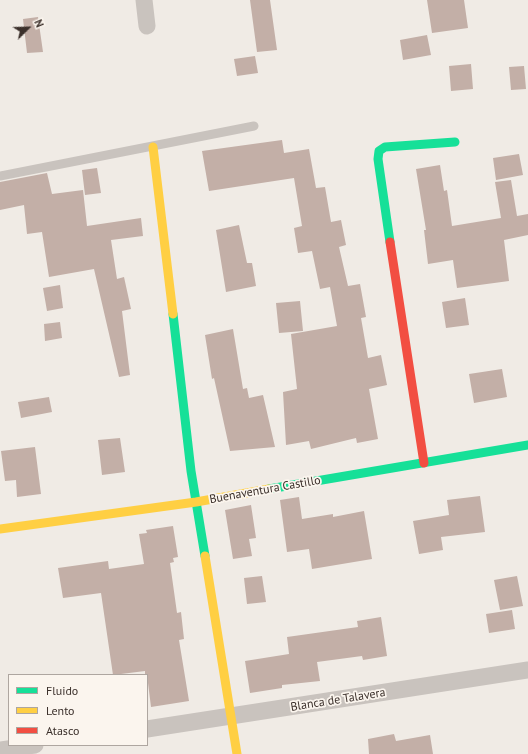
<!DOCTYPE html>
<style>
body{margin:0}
#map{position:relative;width:528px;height:754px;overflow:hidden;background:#f0ebe5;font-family:"PT Sans",sans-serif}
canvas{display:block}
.legend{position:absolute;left:8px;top:674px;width:140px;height:72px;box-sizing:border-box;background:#fbf5ee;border:1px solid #aea6a0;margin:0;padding:5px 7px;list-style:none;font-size:12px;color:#3b302b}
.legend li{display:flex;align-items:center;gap:8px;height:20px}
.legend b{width:20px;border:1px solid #aea6a0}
.north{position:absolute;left:8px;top:8px;width:40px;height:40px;-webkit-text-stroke:3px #fbf5ee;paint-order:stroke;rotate:67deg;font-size:11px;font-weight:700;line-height:16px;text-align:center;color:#3b302b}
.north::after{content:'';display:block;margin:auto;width:14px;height:18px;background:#3b302b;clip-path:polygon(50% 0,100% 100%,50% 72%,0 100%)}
</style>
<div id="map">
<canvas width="528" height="754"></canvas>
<ul class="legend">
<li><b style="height:5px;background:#16e098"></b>Fluido</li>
<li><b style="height:5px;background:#ffcf43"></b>Lento</li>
<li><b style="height:5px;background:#f24e42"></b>Atasco</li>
</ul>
<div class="north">N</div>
</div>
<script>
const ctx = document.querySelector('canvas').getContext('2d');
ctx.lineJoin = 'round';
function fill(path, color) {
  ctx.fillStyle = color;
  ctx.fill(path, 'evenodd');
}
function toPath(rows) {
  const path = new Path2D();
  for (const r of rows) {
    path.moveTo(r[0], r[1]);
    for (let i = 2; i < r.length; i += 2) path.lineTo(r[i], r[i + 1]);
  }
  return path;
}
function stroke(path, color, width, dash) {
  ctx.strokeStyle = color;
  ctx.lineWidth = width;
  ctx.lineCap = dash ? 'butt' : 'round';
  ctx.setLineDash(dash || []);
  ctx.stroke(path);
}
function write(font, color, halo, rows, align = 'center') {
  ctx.font = font + ' "PT Sans",sans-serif';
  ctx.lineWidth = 3.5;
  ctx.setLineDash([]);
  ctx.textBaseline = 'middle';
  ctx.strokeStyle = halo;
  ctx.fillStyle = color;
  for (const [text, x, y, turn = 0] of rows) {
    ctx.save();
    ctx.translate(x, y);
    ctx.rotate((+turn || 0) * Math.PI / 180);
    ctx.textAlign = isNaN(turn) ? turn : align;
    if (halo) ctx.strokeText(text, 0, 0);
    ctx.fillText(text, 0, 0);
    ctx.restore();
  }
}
const building = toPath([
 [250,0,270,0,277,50,257,52],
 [427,0,464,0,468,28,432,33],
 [38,17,43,52,27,53,23,19],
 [427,35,431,55,403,60,400,40],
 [255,56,258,73,237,76,234,59],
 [471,64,473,89,451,91,449,66],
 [524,66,526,89,511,90,509,67],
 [282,140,284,153,309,149,316,188,325,187,331,222,341,220,346,245,339,247,348,286,360,284,366,317,361,318,368,358,381,355,387,385,369,389,378,439,357,443,356,438,311,449,309,441,286,445,283,392,297,389,291,334,337,326,330,287,320,289,312,251,298,253,294,228,302,226,294,178,209,191,202,151],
 [519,154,523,175,496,180,493,158],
 [440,165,444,191,447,190,452,226,501,218,495,182,511,180,517,216,528,214,528,235,504,240,509,281,457,288,453,260,428,264,424,230,426,230,416,169],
 [97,168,101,193,85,195,82,170],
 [47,173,52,194,83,190,87,226,141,218,143,236,111,240,117,279,124,277,131,309,122,311,130,375,119,377,94,269,49,277,42,232,27,234,24,205,0,210,0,182],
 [239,225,247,263,252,263,256,286,226,292,216,230],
 [60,285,63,308,47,311,43,288],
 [465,298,469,325,446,328,442,302],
 [300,301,303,331,279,333,276,303],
 [60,322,62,338,45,341,44,324],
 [233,329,243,389,247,388,249,398,263,395,275,447,230,451,214,378,212,379,205,335],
 [502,369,507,397,474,403,469,374],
 [49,397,52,412,21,418,18,402],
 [120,438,125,472,102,475,98,440],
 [35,447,41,494,17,497,16,480,5,481,1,451],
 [480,496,485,532,441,537,443,550,419,554,413,521,449,515,447,500],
 [299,497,302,519,333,514,333,517,364,511,372,559,312,569,309,549,287,552,280,500],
 [251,505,256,538,249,539,252,556,233,559,225,510],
 [173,526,178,557,173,558,174,562,170,563,177,613,181,612,184,639,179,640,189,701,151,707,147,675,145,675,145,671,113,675,101,593,63,598,58,568,108,561,109,569,144,564,139,534,147,533,146,530],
 [262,576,266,602,247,604,244,578],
 [517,576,523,606,500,610,494,580],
 [512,610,515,629,489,633,486,614],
 [381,617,387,656,363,660,362,656,317,662,320,681,282,685,282,688,250,693,245,661,289,654,287,637,358,627,357,621],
 [394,734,396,741,430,735,433,754,369,754,368,739]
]);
const lane = toPath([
 [0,176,254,126]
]);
const street = toPath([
 [144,0,147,26],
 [147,729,528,670],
 [0,750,35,745]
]);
const fast = toPath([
 [390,242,378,159,379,151,385,147,455,142],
 [173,314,191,471,205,556],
 [269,489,528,445]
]);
const slow = toPath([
 [153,147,173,314],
 [0,529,196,502,269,489],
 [205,556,237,754]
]);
const jam = toPath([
 [390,242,424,463]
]);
const streetNames = [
 ["Buenaventura Castillo",265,490,-10],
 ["Blanca de Talavera",338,700,-9]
];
fill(building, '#c3afa7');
stroke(lane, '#c9c3be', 9);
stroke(street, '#c9c3be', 17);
stroke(fast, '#16e098', 9);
stroke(slow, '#ffcf43', 9);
stroke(jam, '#f24e42', 9);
write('12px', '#3b302b', '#fbf5ee', streetNames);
</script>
